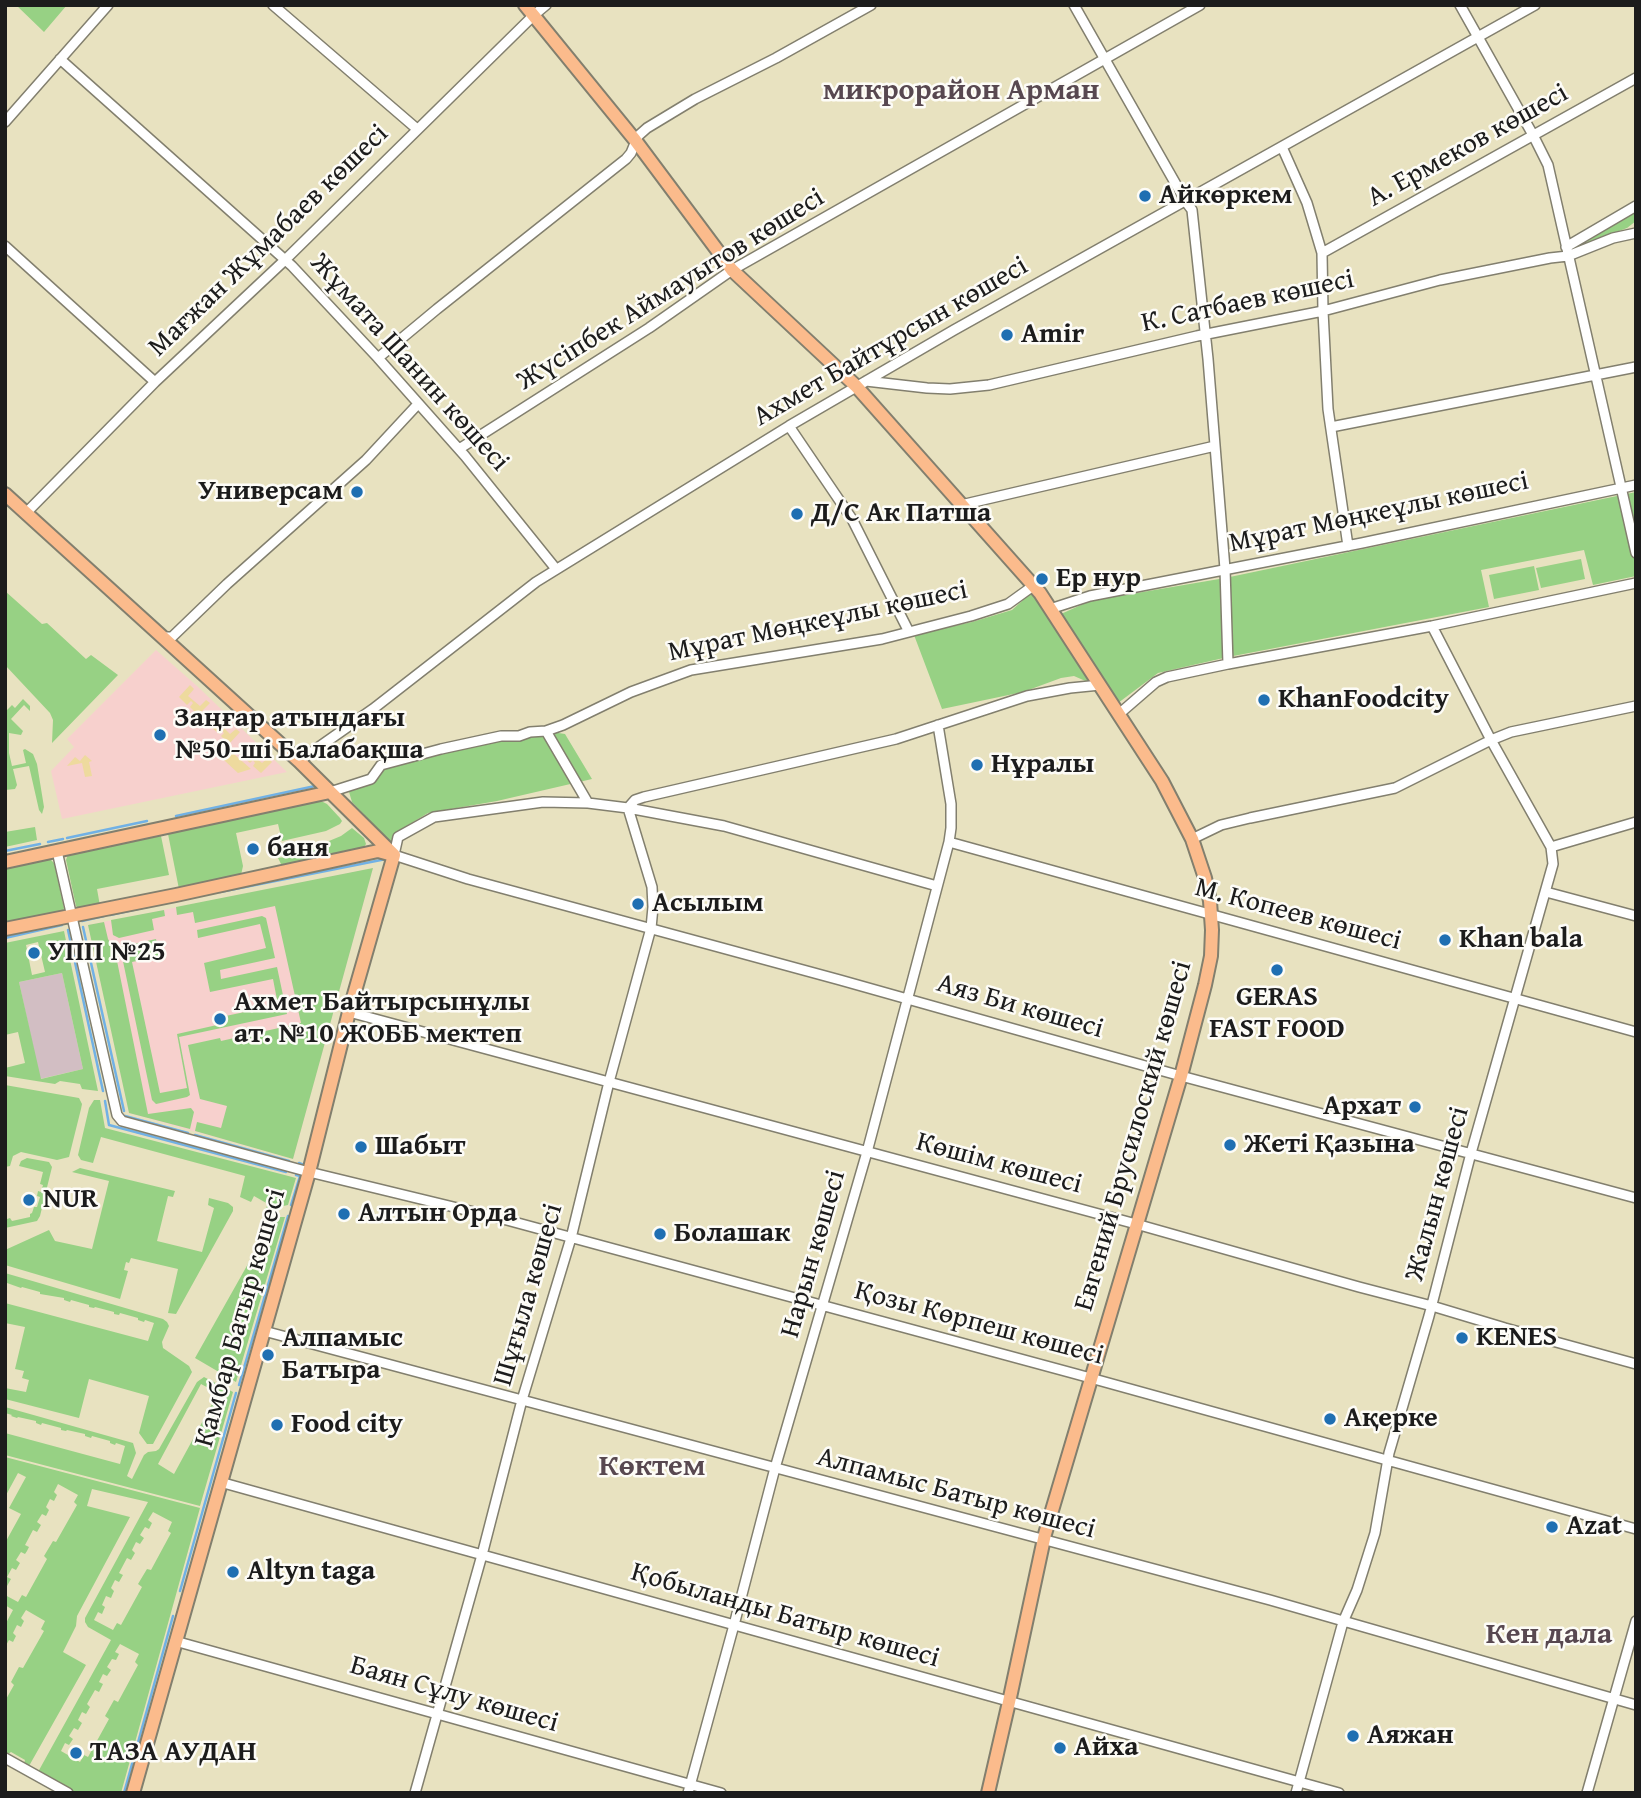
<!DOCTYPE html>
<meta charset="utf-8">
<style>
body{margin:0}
#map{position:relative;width:1641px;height:1798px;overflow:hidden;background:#e8e2c0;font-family:"Gentium Book Plus",serif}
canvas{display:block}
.frame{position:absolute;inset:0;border:7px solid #1c1c1c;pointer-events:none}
</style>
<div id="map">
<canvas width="1641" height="1798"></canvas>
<div class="frame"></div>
</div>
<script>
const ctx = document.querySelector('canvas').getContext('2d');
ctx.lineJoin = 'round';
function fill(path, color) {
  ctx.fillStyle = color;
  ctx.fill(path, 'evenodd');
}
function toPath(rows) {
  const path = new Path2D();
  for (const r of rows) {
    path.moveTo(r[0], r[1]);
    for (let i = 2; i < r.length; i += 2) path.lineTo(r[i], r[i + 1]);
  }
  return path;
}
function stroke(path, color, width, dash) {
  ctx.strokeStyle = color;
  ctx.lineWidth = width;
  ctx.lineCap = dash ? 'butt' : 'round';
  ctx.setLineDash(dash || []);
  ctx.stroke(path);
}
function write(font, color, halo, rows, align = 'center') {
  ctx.font = font + ' "Gentium Book Plus",serif';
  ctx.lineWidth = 5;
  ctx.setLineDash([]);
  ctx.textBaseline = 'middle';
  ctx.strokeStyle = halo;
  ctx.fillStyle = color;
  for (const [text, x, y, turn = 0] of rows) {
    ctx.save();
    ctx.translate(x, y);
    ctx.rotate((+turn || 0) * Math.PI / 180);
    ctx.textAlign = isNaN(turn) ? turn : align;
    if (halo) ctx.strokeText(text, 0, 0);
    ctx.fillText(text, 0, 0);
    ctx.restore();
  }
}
const built = toPath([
 [156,650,197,686,287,772,62,819,51,771,74,747,67,739],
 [373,868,293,1159,129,1113,88,925]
]);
const industrial = toPath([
 [62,973,83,1069,40,1079,19,982]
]);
const green = toPath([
 [16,5,67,5,44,32],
 [1636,211,1636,221,1627,228,1580,246],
 [1636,492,1636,576,1593,585,1584,550,1481,570,1489,607,1228,657,1158,673,1118,703,1061,614,1090,601,1225,578],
 [1581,559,1585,579,1541,588,1536,568],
 [1534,566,1539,590,1494,599,1489,575],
 [5,591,42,624,47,623,86,659,91,655,118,675,52,743,53,720,50,713,5,665],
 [1031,593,1041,606,1090,683,1074,676,1061,678,1023,692,942,709,914,635,972,622,1012,610],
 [23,699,30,706,30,711,24,705,11,719,23,731,21,735,9,733,9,753,12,766,26,763,23,750,25,749,33,754,37,764,44,807,42,814,39,810,29,766,13,769,17,785,15,789,5,790,5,712,12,705,15,708],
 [546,731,565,734,592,779,497,801,428,813,395,833,392,844,352,802,347,785,371,779,381,765,441,749],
 [319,800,327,804,340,818,342,821,340,824,326,831,282,841,278,824,236,833,243,866,241,875,179,889,168,834],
 [35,827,37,840,5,847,5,832],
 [352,828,364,838,366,844,364,847,282,866,278,858,285,857,284,850,329,841,341,836],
 [161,836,169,875,97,889,100,906,79,909,76,906,66,860,68,854],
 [50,859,54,863,64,908,63,912,5,925,5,868],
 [373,868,293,1159,195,1131,197,1122,221,1128,227,1106,200,1099,188,1045,220,1038,221,1041,301,1023,275,906,195,923,193,912,177,915,176,907],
 [164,910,165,916,152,919,154,930,119,938,113,935,111,920],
 [262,916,266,918,275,958,220,970,221,979,277,967,287,1014,179,1037,190,1095,187,1097,156,1104,152,1100,120,947,156,939,160,956,132,962,160,1093,187,1088,177,1034,217,1025,216,1018,278,1005,273,979,210,992,204,963,266,948,260,924,198,938,197,930],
 [104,922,108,939,115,951,148,1114,191,1108,194,1112,190,1129,129,1113,88,925],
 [64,931,69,955,98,1091,82,1089,80,1084,60,1081,55,1084,5,1076,5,1068,25,1063,18,1032,5,1035,5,943],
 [38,942,45,972,32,975,26,945],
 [62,973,83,1069,41,1079,19,982],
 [5,1085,79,1098,82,1104,81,1109,69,1157,57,1160,21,1152,13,1156,10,1166,5,1167],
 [94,1100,100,1100,105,1128,296,1178,288,1205,265,1210,268,1204,254,1196,251,1202,240,1197,245,1176,101,1137,93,1163,81,1160,78,1155,89,1108],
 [27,1158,49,1162,52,1167,40,1216,37,1221,5,1228,7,1219,10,1218,12,1221,30,1217,30,1214,32,1213,34,1207,37,1207,40,1197,37,1196,38,1191,41,1192,43,1185,40,1184,43,1172,19,1166,21,1161],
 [80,1168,175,1191,173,1197,168,1196,157,1241,202,1252,214,1208,208,1205,209,1198,228,1203,233,1207,233,1211,176,1314,168,1313,178,1269,131,1258,129,1263,126,1262,124,1270,128,1271,120,1299,5,1265,5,1250,49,1230,55,1241,92,1249,109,1181,72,1172],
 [279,1217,285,1217,236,1382,195,1358,271,1223],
 [5,1273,163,1319,167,1322,169,1326,162,1342,163,1348,189,1366,192,1372,153,1444,147,1444,139,1433,149,1396,89,1379,79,1418,5,1399,5,1388,26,1392,29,1380,22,1378,24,1371,15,1369,25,1327,5,1323,5,1303,148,1341,154,1323,145,1320,144,1322,138,1320,138,1318,120,1313,119,1315,114,1314,114,1312,95,1307,94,1308,89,1307,89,1305,71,1300,70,1302,64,1300,64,1298,40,1294,40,1292,22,1287,21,1288,7,1283,5,1288],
 [204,1377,233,1392,200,1506,5,1455,5,1433,120,1464,125,1446,116,1443,115,1445,110,1443,110,1441,92,1436,91,1438,85,1436,85,1434,67,1430,66,1431,61,1430,61,1428,42,1423,41,1425,36,1423,36,1421,18,1417,17,1418,11,1416,12,1415,5,1413,5,1407,133,1443,136,1453,127,1476,132,1479,144,1455,148,1452,156,1451,159,1449,197,1382],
 [201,1384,218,1393,174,1474,158,1464],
 [5,1457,200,1508,121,1793,77,1793,38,1772,111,1640,88,1627,85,1622,85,1618,148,1502,92,1489,87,1506,130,1517,77,1616,76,1626,63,1652,86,1665,29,1766,24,1763,25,1760,11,1752,8,1754,5,1753,5,1701,14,1685,11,1682,19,1667,23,1668,44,1631,41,1629,45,1621,26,1610,21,1618,24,1621,21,1627,17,1625,13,1633,16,1636,13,1642,9,1640,5,1647,5,1625,13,1610,5,1605,5,1595,18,1602,22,1595,26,1597,47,1559,44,1556,53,1541,56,1542,77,1505,74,1502,78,1495,58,1484,54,1492,57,1495,54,1501,50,1499,46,1507,49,1510,46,1516,42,1514,37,1522,41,1525,37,1532,33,1530,25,1545,29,1547,27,1551,25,1554,21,1552,16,1560,20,1563,16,1570,12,1568,7,1577,11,1579,7,1586,5,1584,5,1543,21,1514,9,1508,26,1477,18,1473,5,1497],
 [153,1512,172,1522,168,1531,171,1533,151,1570,147,1569,138,1584,142,1587,121,1625,117,1623,113,1630,94,1620,98,1612,102,1614,105,1607,102,1605,106,1596,111,1598,114,1591,111,1588,115,1580,119,1582,123,1575,119,1573,127,1558,131,1560,135,1553,132,1550,136,1542,140,1544,144,1538,140,1535,145,1527,149,1529,152,1523,148,1520],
 [120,1644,139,1654,135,1662,138,1665,118,1702,114,1700,105,1716,109,1719,88,1757,84,1755,80,1762,61,1751,65,1743,69,1745,73,1739,69,1736,74,1728,78,1730,82,1723,78,1720,82,1712,86,1714,90,1707,87,1704,95,1690,99,1692,103,1684,99,1682,103,1674,107,1676,111,1670,107,1667,112,1659,116,1660,119,1654,115,1652]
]);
const sand = toPath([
 [190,685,194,689,188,696,200,706,206,700,210,703,198,715,190,707,193,703,191,701,187,705,179,697],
 [222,716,226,719,221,725,230,734,236,729,240,732,229,744,221,736,224,733,222,731,219,734,211,727],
 [219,741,251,769,238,773,212,749],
 [252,743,256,747,250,753,262,763,268,758,272,762,261,773,253,766,255,763,253,760,250,763,240,754],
 [85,755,92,761,89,762,92,776,85,777,82,763,67,766,75,757,80,761]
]);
const stream = toPath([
 [125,595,159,625],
 [176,816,315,786],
 [67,838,147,821],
 [48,842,63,839],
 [5,851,40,844],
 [220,892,386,859],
 [110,915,147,907],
 [82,921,104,916],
 [83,927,124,1111],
 [68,930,103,1091],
 [5,938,62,925],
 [105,1101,109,1125,286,1172],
 [125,1116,188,1133],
 [195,1135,289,1161],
 [299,1163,304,1165],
 [291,1205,300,1176,296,1175],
 [239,1385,288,1216],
 [180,1591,236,1393],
 [124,1793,173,1616]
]);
const minor = toPath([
 [273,5,417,129],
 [1074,5,1186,202,1192,210,1208,359,1225,569,1228,664],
 [1460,5,1533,135,1548,165,1636,553],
 [60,59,292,266,378,358,465,456,556,569],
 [5,122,108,5],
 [1282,147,1307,203,1322,253,1323,311,1328,409,1348,546],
 [5,246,155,382],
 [1566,247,1636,206],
 [1322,253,1636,78],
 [378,358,437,309,626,159,631,153,638,136,647,128,695,99,776,58,871,5],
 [866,381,927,388,950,389,989,385,1197,336,1323,311,1440,280,1550,258,1568,256,1613,238,1636,233],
 [789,426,852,519,909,632],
 [1331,427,1636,367],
 [459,449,649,328,732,270,1200,5],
 [961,505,1215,446],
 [26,513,155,382,285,260,534,15,546,5],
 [1050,609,1090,596,1362,543,1636,485],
 [163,637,172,637,227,584,366,460,418,404],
 [1100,685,1070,688,1027,696,896,739,644,797,635,800,628,808,588,803,543,802,434,817,398,837,394,855,468,879,840,980,1181,1076,1636,1198],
 [1119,714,1156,682,1167,677,1228,664,1432,626,1636,583],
 [546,731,588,803],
 [299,761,373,709,536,582,789,426,954,330,1535,5],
 [330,792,371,779,381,765,441,749,501,736,519,736,530,732,546,731,563,725,631,692,691,670,882,639,971,616,1008,604,1033,586],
 [1192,839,1221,825,1250,818,1395,788,1491,740,1511,732,1636,706],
 [949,842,1636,1032],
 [1551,847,1636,822],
 [57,851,117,1115,122,1121,309,1172,503,1219,1076,1374,1636,1529],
 [1546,892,1636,916],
 [349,1012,1136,1224,1359,1287,1432,1306,1505,1328,1636,1364],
 [264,1331,1270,1600,1636,1705],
 [220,1482,1339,1793],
 [175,1641,721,1793],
 [5,1758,68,1793],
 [415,1793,482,1555,522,1400,571,1238,609,1082,651,928,653,907,652,887,628,808,724,826,937,886],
 [688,1793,734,1625,775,1468,867,1152,949,842,951,828,951,804,938,725],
 [1296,1793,1343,1622,1357,1590,1375,1533,1389,1453,1429,1316,1471,1153,1553,864,1551,847,1491,740,1432,626],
 [1587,1793,1636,1621]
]);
const major = toPath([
 [525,5,635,140,732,270,856,386,1040,593,1162,781,1192,839,1205,878,1210,901,1212,930,1211,956,1205,985,1181,1076,1045,1534,1009,1702,988,1793],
 [5,494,299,761,394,855],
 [5,862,330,792],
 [5,929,176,895,378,851,393,855],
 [133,1793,309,1172,349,1012,394,855]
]);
const markers = [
 [1145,196,7,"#1f6fb2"],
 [1007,335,7,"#1f6fb2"],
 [357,492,7,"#1f6fb2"],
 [797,514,7,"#1f6fb2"],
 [1042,579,7,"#1f6fb2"],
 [1264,700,7,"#1f6fb2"],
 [160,735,7,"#1f6fb2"],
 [977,765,7,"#1f6fb2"],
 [253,849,7,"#1f6fb2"],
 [638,904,7,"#1f6fb2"],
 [1445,940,7,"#1f6fb2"],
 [34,953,7,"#1f6fb2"],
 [1277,970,7,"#1f6fb2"],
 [220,1019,7,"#1f6fb2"],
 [1415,1107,7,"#1f6fb2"],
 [1230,1145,7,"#1f6fb2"],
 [361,1147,7,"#1f6fb2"],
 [29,1200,7,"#1f6fb2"],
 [344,1214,7,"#1f6fb2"],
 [660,1234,7,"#1f6fb2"],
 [1462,1338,7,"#1f6fb2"],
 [268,1355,7,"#1f6fb2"],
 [1330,1419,7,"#1f6fb2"],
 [277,1425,7,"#1f6fb2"],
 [1552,1527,7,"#1f6fb2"],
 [233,1572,7,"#1f6fb2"],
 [1353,1736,7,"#1f6fb2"],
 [1060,1748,7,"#1f6fb2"],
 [76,1753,7,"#1f6fb2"]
];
const streetNames = [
 ["А. Ермеков көшесі",1468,146,-29],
 ["Мағжан Жұмабаев көшесі",269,241,-44],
 ["Жүсіпбек Аймауытов көшесі",671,290,-32],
 ["К. Сатбаев көшесі",1248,302,-12],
 ["Ахмет Байтұрсын көшесі",891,342,-30],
 ["Жұмата Шанин көшесі",409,363,48],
 ["Мұрат Мөңкеұлы көшесі",1379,513,-12],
 ["Мұрат Мөңкеұлы көшесі",818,622,-12],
 ["М. Копеев көшесі",1298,915,15],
 ["Аяз Би көшесі",1020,1007,16],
 ["Евгений Брусилоский көшесі",1134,1136,-74],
 ["Көшім көшесі",999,1164,15],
 ["Жалын көшесі",1438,1194,-75],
 ["Нарын көшесі",814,1254,-74],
 ["Шұғыла көшесі",529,1295,-74],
 ["Қамбар Батыр көшесі",241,1318,-74],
 ["Қозы Көрпеш көшесі",979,1324,15],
 ["Алпамыс Батыр көшесі",956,1494,15],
 ["Қобыланды Батыр көшесі",785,1616,16],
 ["Баян Сұлу көшесі",454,1695,16]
];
const poiNames = [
 ["Айкөркем",1159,196],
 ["Amir",1021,335],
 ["Универсам",343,492,"right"],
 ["Д/С Ак Патша",811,514],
 ["Ер нур",1056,579],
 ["KhanFoodcity",1278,700],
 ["Заңғар атындағы",174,719],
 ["№50-ші Балабақша",174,751],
 ["Нұралы",991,765],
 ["баня",267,849],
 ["Асылым",652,904],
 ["Khan bala",1459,940],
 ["УПП №25",48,953],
 ["GERAS",1277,998,"center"],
 ["FAST FOOD",1277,1030,"center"],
 ["Ахмет Байтырсынұлы",234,1003],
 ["ат. №10 ЖОББ мектеп",234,1035],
 ["Архат",1401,1107,"right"],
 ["Жеті Қазына",1244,1145],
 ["Шабыт",375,1147],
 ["NUR",43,1200],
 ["Алтын Орда",358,1214],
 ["Болашак",674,1234],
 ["KENES",1476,1338],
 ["Алпамыс",282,1339],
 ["Батыра",282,1371],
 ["Ақерке",1344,1419],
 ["Food city",291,1425],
 ["Azat",1566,1527],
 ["Altyn taga",247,1572],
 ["Аяжан",1367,1736],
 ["Айха",1074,1748],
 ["ТАЗА АУДАН",90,1753]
];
const neighbourhoodNames = [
 ["микрорайон Арман",961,91],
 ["Көктем",652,1467],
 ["Кен дала",1549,1635]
];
fill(built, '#f7d0cd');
fill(industrial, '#d2bec3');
fill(green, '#97d184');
fill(sand, '#eeda9e');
stroke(stream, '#71b1e5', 2.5);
stroke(minor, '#827f6e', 12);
stroke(major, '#827f6e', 16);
stroke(minor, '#fff', 9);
stroke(major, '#fbbb8c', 12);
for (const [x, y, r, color] of markers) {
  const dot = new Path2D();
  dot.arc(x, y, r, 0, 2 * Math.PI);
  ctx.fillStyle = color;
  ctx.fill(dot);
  stroke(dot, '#fdfcf7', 2.5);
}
write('28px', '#1c1c1c', '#fdfcf7', streetNames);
write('bold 28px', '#1c1c1c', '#fdfcf7', poiNames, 'left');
write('bold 30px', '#584850', '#fdfcf7', neighbourhoodNames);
</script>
